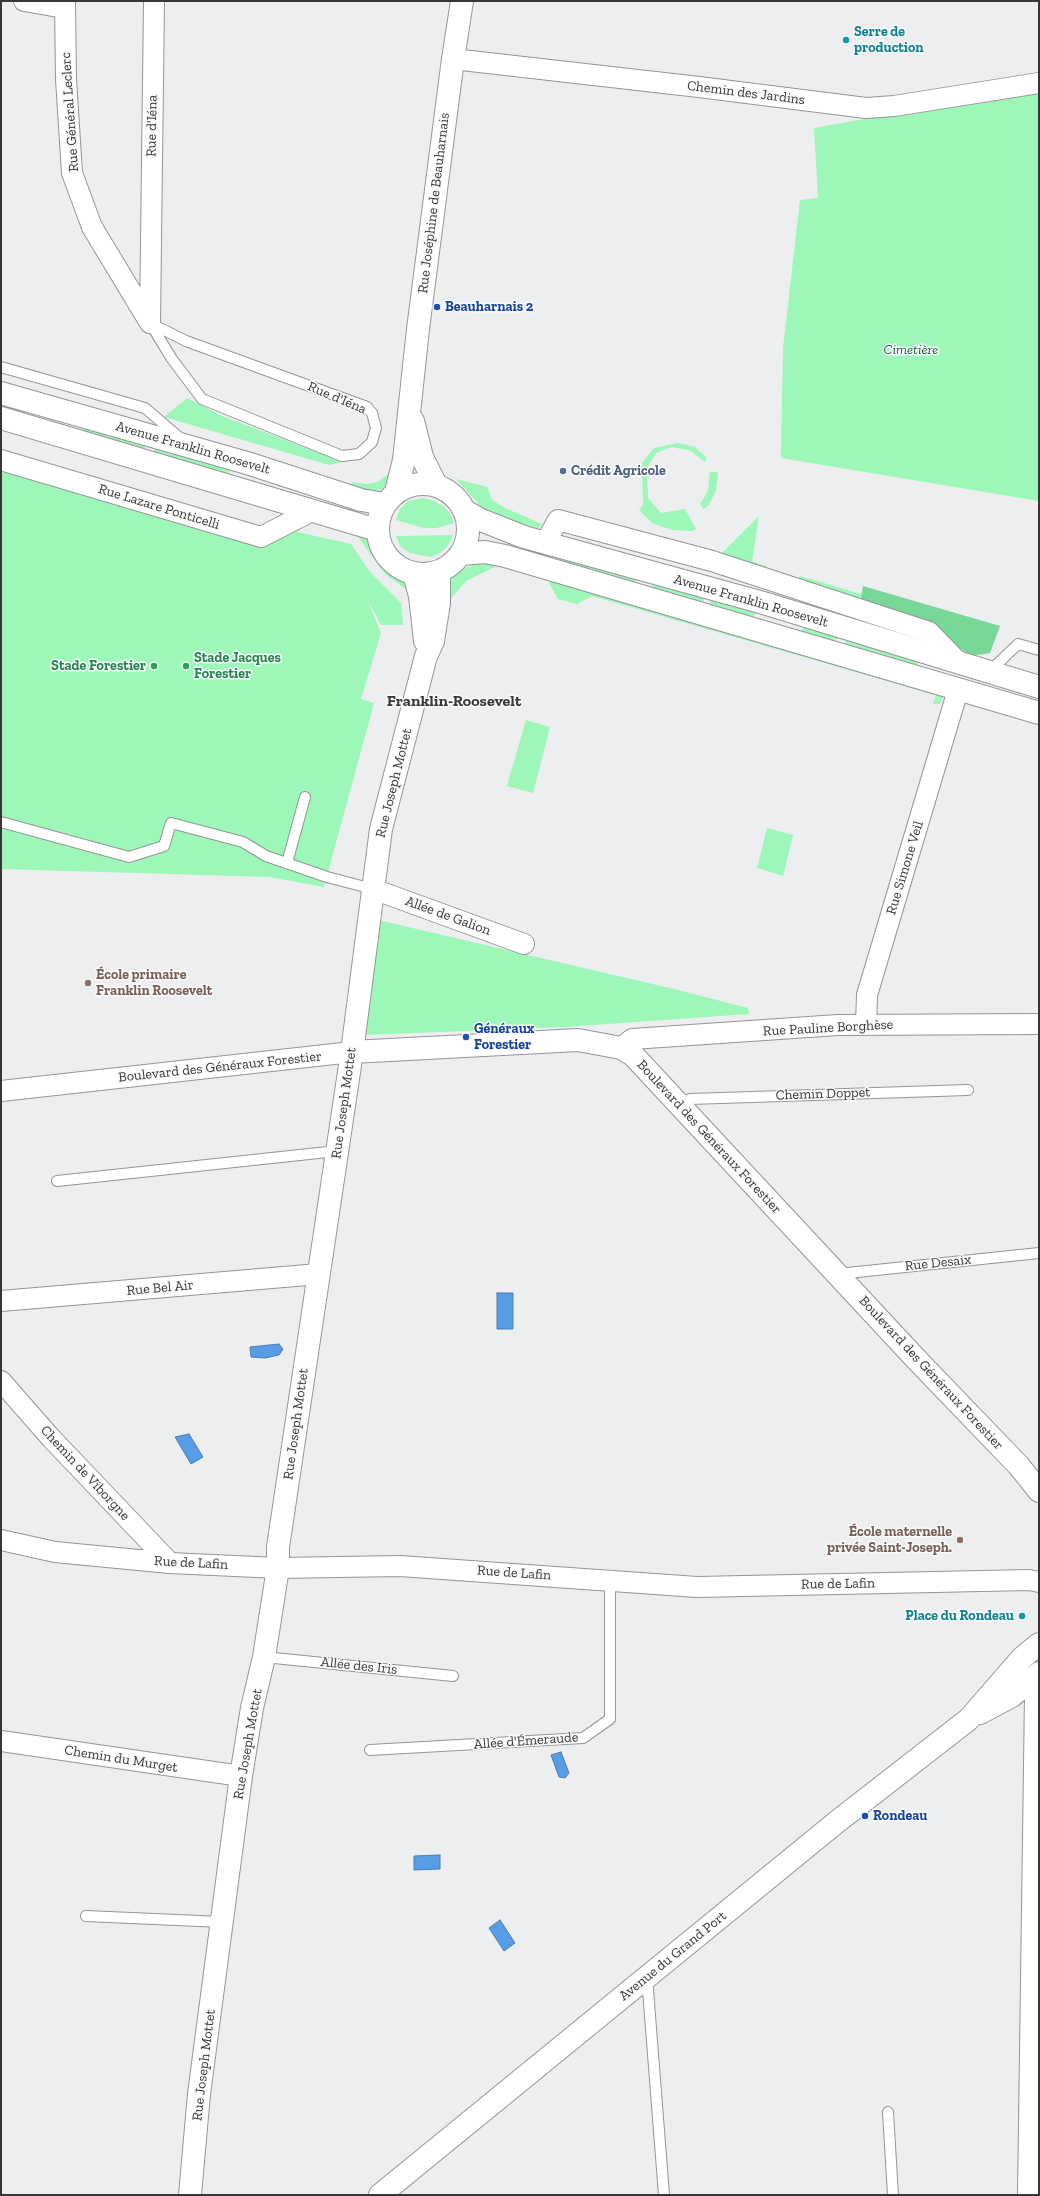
<!DOCTYPE html>
<meta charset="utf-8">
<style>
body{margin:0}
#map{position:relative;width:1040px;height:2196px;overflow:hidden;background:#eceeef;font-family:"Zilla Slab",serif}
canvas{display:block}
.frame{position:absolute;inset:0;border:2px solid #373738;pointer-events:none}
</style>
<div id="map">
<canvas width="1040" height="2196"></canvas>
<div class="frame"></div>
</div>
<script>
const ctx = document.querySelector('canvas').getContext('2d');
ctx.lineJoin = 'round';
function fill(path, color) {
  ctx.fillStyle = color;
  ctx.fill(path, 'evenodd');
}
function toPath(rows) {
  const path = new Path2D();
  for (const r of rows) {
    if (r.length === 3) {
      path.moveTo(r[0] + r[2], r[1]);
      path.arc(r[0], r[1], r[2], 0, 2 * Math.PI);
      continue;
    }
    path.moveTo(r[0], r[1]);
    for (let i = 2; i < r.length; i += 2) path.lineTo(r[i], r[i + 1]);
  }
  return path;
}
function stroke(path, color, width, dash) {
  ctx.strokeStyle = color;
  ctx.lineWidth = width;
  ctx.lineCap = dash ? 'butt' : 'round';
  ctx.setLineDash(dash || []);
  ctx.stroke(path);
}
function write(font, color, halo, rows, align = 'center') {
  ctx.font = font + ' "Zilla Slab",serif';
  ctx.lineWidth = 3;
  ctx.setLineDash([]);
  ctx.textBaseline = 'middle';
  ctx.strokeStyle = halo;
  ctx.fillStyle = color;
  for (const [text, x, y, turn = 0] of rows) {
    ctx.save();
    ctx.translate(x, y);
    ctx.rotate((+turn || 0) * Math.PI / 180);
    ctx.textAlign = isNaN(turn) ? turn : align;
    if (halo) ctx.strokeText(text, 0, 0);
    ctx.fillText(text, 0, 0);
    ctx.restore();
  }
}
const green = toPath([
 [1039,93,1039,501,781,458,783,348,800,200,818,198,814,128,859,120],
 [187,398,222,416,343,462,329,465,164,417],
 [88,424,152,441,142,450,80,433],
 [162,443,233,464,227,475,152,453],
 [678,443,695,447,707,458,705,462,691,451,672,447,656,453,647,468,648,498,661,513,685,509,696,529,691,531,672,530,652,523,639,510,643,504,642,463,654,448],
 [395,460,390,482,383,488,375,491,366,491,350,486,352,482,367,484,378,482,388,474],
 [1,464,273,545,270,544,293,531,351,544,370,572,401,603,403,625,381,625,368,601,381,633,361,699,374,703,324,887,269,877,1,869],
 [710,472,718,472,716,491,708,506,703,509,700,504,708,491],
 [456,479,487,487,492,500,505,508,542,524,538,529,484,510],
 [423,498,434,501,443,506,449,512,454,523,437,528,424,528,396,520,400,509,408,501],
 [759,516,752,561,767,567,761,572,721,554],
 [325,522,368,539,376,549,386,569,406,583,406,589,385,574,358,537,325,526],
 [453,535,448,546,440,553,431,557,410,553,401,547,396,536],
 [568,558,637,578,631,587,561,566],
 [497,561,497,566,466,581,447,603,446,588,454,576,465,568,478,563],
 [551,576,945,691,943,697,940,704,933,704,936,695,592,596,577,604,558,599,549,583],
 [800,576,861,594,860,602,798,579],
 [655,583,706,598,700,605,648,592],
 [712,599,757,612,749,620,708,608],
 [805,626,839,637,831,643,799,634],
 [848,639,919,661,914,667,841,647],
 [526,720,550,727,533,793,507,786],
 [767,828,793,835,783,876,757,868],
 [378,920,674,989,748,1008,749,1014,565,1027,365,1035]
]);
const forest = toPath([
 [863,586,1000,626,990,653,971,656,955,645,860,602]
]);
const water = toPath([
 [497,1293,513,1293,513,1329,497,1329,497,1293],
 [279,1344,283,1349,279,1355,265,1358,251,1357,250,1347,279,1344],
 [189,1434,203,1457,191,1464,175,1437,189,1434],
 [561,1752,569,1773,565,1778,559,1777,551,1755,561,1752],
 [440,1855,440,1869,414,1870,414,1856,440,1855],
 [500,1920,515,1943,504,1951,489,1928,500,1920]
]);
const lane = toPath([
 [150,323,186,341,367,407,372,413,376,428,372,442,359,454,342,456,202,399,172,359,150,323],
 [1,367,145,408,180,438],
 [989,672,1018,644,1039,650],
 [1,822,129,857,164,846,171,823,243,842,266,856,327,877,373,889],
 [287,863,305,797],
 [679,1106,690,1099,968,1090],
 [57,1181,337,1151],
 [838,1274,1039,1253],
 [264,1657,453,1676],
 [370,1750,583,1738,610,1719,610,1579],
 [86,1916,222,1922],
 [647,1977,664,2195],
 [888,2112,893,2195]
]);
const street = toPath([
 [24,1,64,8],
 [65,1,66,79,72,173,92,227,150,323],
 [453,59,699,87,866,108,894,106,1039,83],
 [150,323,154,1],
 [1,460,261,537,312,511],
 [545,543,558,520,712,561,929,632,959,663],
 [373,889,524,944],
 [866,1025,867,995,958,690],
 [621,1048,632,1039,838,1025,1039,1024],
 [1,1091,352,1052],
 [1,1301,319,1274],
 [1,1381,51,1438,170,1563],
 [1,1540,55,1552,170,1563,278,1568,400,1566,697,1587,1029,1580,1039,1582],
 [1026,1684,1035,1695,1028,2195],
 [1,1741,241,1776]
]);
const secondary = toPath([
 [413,421,422,457,436,485],
 [396,492,404,460,418,329,453,59,462,1],
 [414,574,420,596,425,641],
 [352,1052,578,1040,621,1048,633,1055,917,1360,1019,1466,1039,1491],
 [190,2195,199,2094,241,1776,252,1708,264,1657,278,1568,278,1547,352,1052,381,829,426,656,433,641,439,603,439,572]
]);
const primary = toPath([
 [1,393,247,463,361,500,385,504],
 [1,418,377,530],
 [423,529,45],
 [465,511,481,520,524,537,760,602,1039,687],
 [461,554,485,552,505,556,1039,713],
 [980,1713,1012,1696,1039,1673],
 [380,2195,838,1821,969,1719,1022,1658,1039,1644]
]);
const markers = [
 [846,40,4,"#0f9aa8"],
 [437,307,4,"#1a4fb4"],
 [563,471,4,"#5c6f8a"],
 [154,666,4,"#2e9e5b"],
 [186,666,4,"#2e9e5b"],
 [88,983,4,"#8d6e63"],
 [466,1037,4,"#1a4fb4"],
 [960,1540,4,"#8d6e63"],
 [1022,1616,4,"#0f9aa8"],
 [865,1816,4,"#1a4fb4"]
];
const cultureNames = [
 ["Serre de",854,32],
 ["production",854,48],
 ["Place du Rondeau",1014,1616,"right"]
];
const streetNames = [
 ["Chemin des Jardins",746,93,7],
 ["Rue Général Leclerc",70,112,-94],
 ["Rue d'Iéna",152,126,-89],
 ["Rue Joséphine de Beauharnais",434,203,-83],
 ["Rue d'Iéna",337,398,23],
 ["Avenue Franklin Roosevelt",193,448,16],
 ["Rue Lazare Ponticelli",159,507,17],
 ["Avenue Franklin Roosevelt",751,601,16],
 ["Rue Joseph Mottet",394,783,-76],
 ["Rue Simone Veil",905,868,-73],
 ["Allée de Galion",448,916,20],
 ["Rue Pauline Borghèse",828,1028,-3],
 ["Boulevard des Généraux Forestier",220,1067,-6],
 ["Chemin Doppet",823,1094,-2],
 ["Rue Joseph Mottet",344,1103,-82],
 ["Boulevard des Généraux Forestier",709,1137,47],
 ["Rue Desaix",938,1263,-6],
 ["Rue Bel Air",160,1288,-5],
 ["Boulevard des Généraux Forestier",931,1373,47],
 ["Rue Joseph Mottet",296,1424,-82],
 ["Chemin de Viborgne",85,1473,47],
 ["Rue de Lafin",191,1563,3],
 ["Rue de Lafin",514,1573,4],
 ["Rue de Lafin",838,1584,-1],
 ["Allée des Iris",359,1666,6],
 ["Allée d'Émeraude",526,1741,-4],
 ["Rue Joseph Mottet",248,1744,-80],
 ["Chemin du Murget",121,1759,9],
 ["Avenue du Grand Port",673,1956,-39],
 ["Rue Joseph Mottet",204,2065,-83]
];
const transitNames = [
 ["Beauharnais 2",445,307],
 ["Généraux",474,1029],
 ["Forestier",474,1045],
 ["Rondeau",873,1816]
];
const parkNames = [
 ["Cimetière",911,350]
];
const serviceNames = [
 ["Crédit Agricole",571,471]
];
const leisureNames = [
 ["Stade Jacques",194,658],
 ["Forestier",194,674],
 ["Stade Forestier",146,666,"right"]
];
const educationNames = [
 ["École primaire",96,975],
 ["Franklin Roosevelt",96,991],
 ["École maternelle",952,1532,"right"],
 ["privée Saint-Joseph.",952,1548,"right"]
];
const quarterNames = [
 ["Franklin-Roosevelt",454,701]
];
fill(green, '#9cf7b9');
fill(forest, '#77d797');
fill(water, '#579de6');
stroke(water, '#4d7eb2', 1);
stroke(lane, '#949597', 12);
stroke(street, '#949597', 22);
stroke(secondary, '#949597', 24);
stroke(primary, '#949597', 24);
stroke(lane, '#fff', 10);
stroke(street, '#fff', 20);
stroke(secondary, '#fff', 22);
stroke(primary, '#fff', 22);
for (const [x, y, r, color] of markers) {
  const dot = new Path2D();
  dot.arc(x, y, r, 0, 2 * Math.PI);
  ctx.fillStyle = color;
  ctx.fill(dot);
  stroke(dot, '#f9fbfd', 1.5);
}
write('bold 14px', '#0d838f', '#f9fbfd', cultureNames, 'left');
write('14px', '#373738', '#f9fbfd', streetNames);
write('bold 14px', '#164399', '#f9fbfd', transitNames, 'left');
write('italic 14px', '#175d35', '#f9fbfd', parkNames);
write('bold 14px', '#4e5e75', '#f9fbfd', serviceNames, 'left');
write('bold 14px', '#27864d', '#f9fbfd', leisureNames, 'left');
write('bold 14px', '#785e54', '#f9fbfd', educationNames, 'left');
write('bold 16px', '#373738', '#f9fbfd', quarterNames);
</script>
